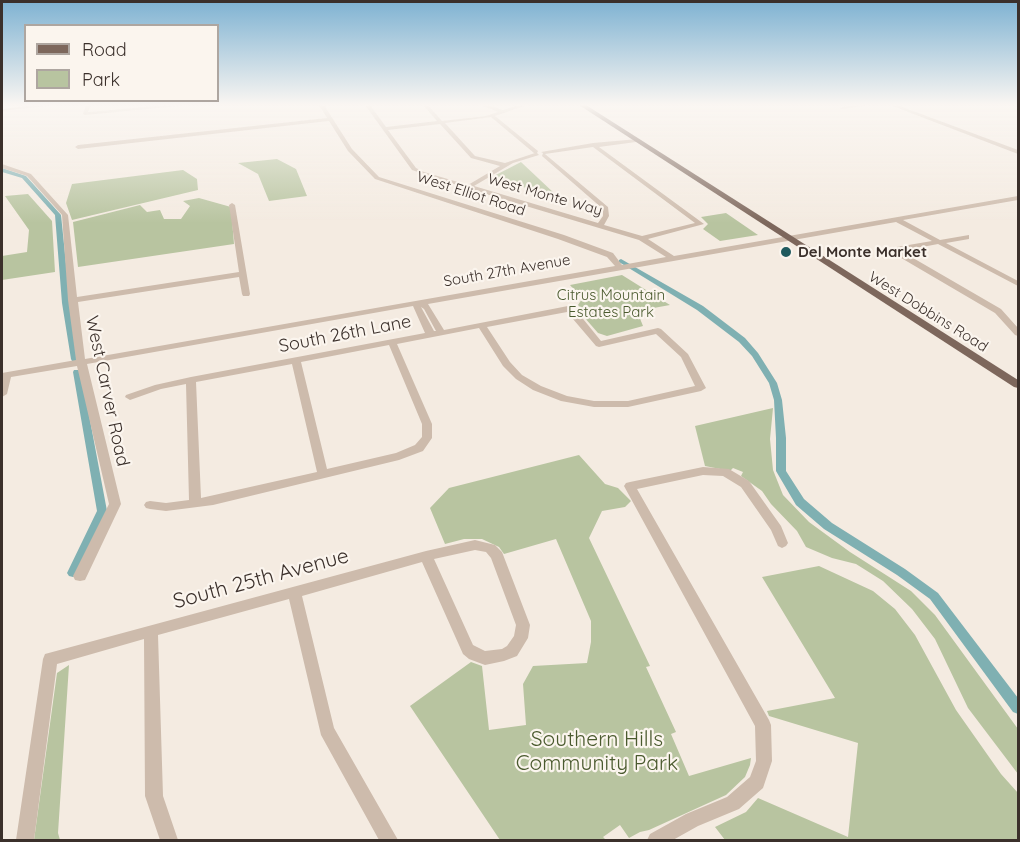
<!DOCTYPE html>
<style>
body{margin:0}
#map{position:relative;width:1020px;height:842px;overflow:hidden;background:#f4ebe1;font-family:Quicksand,sans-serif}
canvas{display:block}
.frame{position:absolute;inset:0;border:3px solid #3b302b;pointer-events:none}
.legend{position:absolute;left:24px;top:24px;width:195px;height:78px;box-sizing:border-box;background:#fbf5ee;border:2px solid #aea6a0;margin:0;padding:8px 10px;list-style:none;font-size:18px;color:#3b302b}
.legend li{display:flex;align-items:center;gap:12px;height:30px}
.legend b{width:30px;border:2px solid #aea6a0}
</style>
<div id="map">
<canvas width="1020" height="842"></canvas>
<div class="frame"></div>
<ul class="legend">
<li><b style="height:8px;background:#7d675c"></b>Road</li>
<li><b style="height:16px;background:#b8c4a0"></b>Park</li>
</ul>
</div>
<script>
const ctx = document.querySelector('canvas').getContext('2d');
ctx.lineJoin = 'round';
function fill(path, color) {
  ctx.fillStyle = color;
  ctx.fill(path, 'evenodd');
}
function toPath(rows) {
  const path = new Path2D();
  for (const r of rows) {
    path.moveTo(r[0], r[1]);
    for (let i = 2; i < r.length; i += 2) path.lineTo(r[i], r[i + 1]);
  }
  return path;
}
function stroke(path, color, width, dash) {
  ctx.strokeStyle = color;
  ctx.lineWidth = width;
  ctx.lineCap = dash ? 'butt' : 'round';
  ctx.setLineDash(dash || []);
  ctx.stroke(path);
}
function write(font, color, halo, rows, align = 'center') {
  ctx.font = font + ' Quicksand,sans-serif';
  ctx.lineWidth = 4.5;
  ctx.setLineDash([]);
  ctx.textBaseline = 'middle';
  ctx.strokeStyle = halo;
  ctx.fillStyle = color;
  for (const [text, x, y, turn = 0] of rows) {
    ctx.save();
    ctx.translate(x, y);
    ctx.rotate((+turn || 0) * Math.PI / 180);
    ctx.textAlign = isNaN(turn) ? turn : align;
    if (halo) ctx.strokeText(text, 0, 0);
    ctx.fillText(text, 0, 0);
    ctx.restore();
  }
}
const green = toPath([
 [277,159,296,169,307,196,269,201,258,174,238,163],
 [521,162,555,194,552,195,490,178],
 [183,170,197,179,198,190,72,220,66,203,72,184],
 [28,194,52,221,55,272,2,280,2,256,27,252,29,230,5,196],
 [199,198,231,207,234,244,78,267,73,222,140,205,147,212,160,210,164,219,181,219,190,206,183,201],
 [726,213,758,235,720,241,703,229,708,224,701,217],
 [622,275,670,305,637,311,643,326,607,336,598,333,584,317,586,313,578,305,582,299,570,285],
 [773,408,770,439,773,470,783,495,809,522,850,552,911,591,935,615,1018,729,1018,774,968,708,935,639,912,609,883,581,856,564,832,558,806,547,797,531,771,504,762,491,741,476,743,472,733,468,730,471,705,466,695,426],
 [579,455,605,484,618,488,631,501,625,507,602,511,589,538,650,666,646,667,676,732,671,734,689,776,751,758,750,765,745,777,726,795,649,830,640,832,629,838,620,825,603,837,606,840,500,840,410,706,471,662,482,666,489,730,526,725,523,684,533,666,587,663,591,642,591,621,556,539,504,554,499,547,482,539,464,539,445,544,430,508,449,488],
 [819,566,873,591,895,609,915,635,956,710,1001,774,1018,793,1018,840,725,840,715,827,746,812,758,798,848,837,858,743,769,716,767,711,835,698,762,577],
 [69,665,58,833,60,840,34,840,57,673]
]);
const canal = toPath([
 [2,168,26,176,61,215,70,303,79,359,78,361,72,361,71,359,62,303,55,215,22,178,2,172,2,168],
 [621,259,703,306,745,338,758,353,777,383,782,400,786,438,786,471,804,499,832,523,905,569,938,593,1018,698,1018,714,1013,712,930,599,897,575,824,529,796,505,776,471,776,438,774,400,769,383,752,356,739,342,697,310,619,262,619,260,621,259],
 [74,370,80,370,81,372,107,511,79,573,77,576,73,577,69,576,67,573,97,511,73,372,74,370]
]);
const minor = toPath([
 [36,105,55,105,2,111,2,109,36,105],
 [86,105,91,105,88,112,168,105,189,105,85,115,83,114,86,105],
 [319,105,324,105,352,149,379,177,564,235,613,253,622,265,666,257,639,240,466,188,412,170,365,105,370,105,386,127,437,121,423,105,428,105,442,121,486,116,498,112,481,105,488,105,503,110,519,105,527,105,495,116,538,151,537,153,539,155,513,163,474,186,598,223,603,216,603,209,542,156,543,153,541,152,593,143,638,139,638,141,636,142,599,147,704,224,648,239,674,256,1018,196,1018,200,903,220,940,240,969,235,969,239,946,243,1018,281,1018,286,938,244,901,251,1001,309,1018,328,1018,336,1015,335,995,313,891,252,891,248,932,241,896,222,428,304,444,330,568,306,575,309,601,341,658,328,661,329,688,354,706,388,701,391,628,407,594,407,561,401,533,390,516,379,503,366,479,328,397,344,432,424,432,438,423,451,399,460,213,505,166,511,150,509,146,508,144,505,146,502,150,501,166,503,189,500,186,384,161,389,130,400,125,397,126,395,155,385,191,377,425,333,413,306,87,364,121,504,85,580,80,581,75,580,73,576,109,504,77,366,11,377,7,394,2,397,2,373,76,360,68,300,62,215,27,176,2,168,2,164,31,174,68,215,77,297,239,272,229,205,232,203,235,205,250,294,249,296,243,296,242,294,239,277,78,302,85,359,615,266,607,257,558,239,375,179,348,151,329,121,78,149,75,147,78,145,327,118,319,105],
 [491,117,534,153,535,153,505,163,475,156,445,123,491,117],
 [440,124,471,158,500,166,468,185,424,172,416,168,388,130,440,124],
 [593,147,695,223,642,236,604,225,609,216,608,207,545,154,593,147],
 [421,307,424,309,436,331,434,331,421,307],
 [567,312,596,346,599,347,656,334,681,357,695,386,628,401,594,401,567,396,541,386,522,375,510,362,487,327,567,312],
 [389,345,422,424,422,437,415,445,396,453,327,469,301,362,389,345],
 [292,364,317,472,201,498,196,382,292,364],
 [853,105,869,105,842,109,840,108,853,105],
 [890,105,897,105,1018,150,1018,154,890,105],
 [1014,105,1018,105,1018,107,1016,107,1014,105],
 [703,467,729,469,749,481,781,526,788,543,786,546,782,548,778,546,771,530,741,487,723,476,703,475,637,489,769,720,771,725,772,761,763,788,739,809,698,826,673,840,647,840,650,834,686,814,727,797,750,777,756,761,755,726,624,486,626,483,630,482,703,467],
 [475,540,495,545,502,552,530,625,528,638,517,656,504,661,485,665,469,659,463,654,422,562,302,596,334,728,398,840,379,840,321,735,289,599,158,635,163,796,178,840,160,840,145,796,144,639,57,664,34,840,16,840,43,659,45,654,426,551,475,540],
 [475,550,486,552,491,558,516,625,514,636,507,646,502,649,485,651,473,645,434,559,475,550]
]);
const major = toPath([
 [579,105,586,105,1018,380,1018,388,1014,387,579,105]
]);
const markers = [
 [786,252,6,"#1f5a5e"]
];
const farStreetnames = [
 ["West Elliot Road",471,194,18],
 ["West Monte Way",545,195,16],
 ["South 27th Avenue",507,271,-10],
 ["West Dobbins Road",928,312,32]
];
const farPoinames = [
 ["Del Monte Market",798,252]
];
const farParknames = [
 ["Citrus Mountain",611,295],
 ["Estates Park",611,312]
];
const streetNames = [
 ["South 26th Lane",345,334,-11],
 ["West Carver Road",107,391,78]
];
const nearStreetnames = [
 ["South 25th Avenue",261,579,-15]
];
const nearParknames = [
 ["Southern Hills",597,740],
 ["Community Park",597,764]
];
fill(green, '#b8c4a0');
fill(canal, '#7fb0b2');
fill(minor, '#cdbbac');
fill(major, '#7d675c');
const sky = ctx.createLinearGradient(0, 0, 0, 223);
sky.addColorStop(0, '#7eb2d2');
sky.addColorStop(0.47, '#faf6f2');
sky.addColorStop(1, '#faf6f200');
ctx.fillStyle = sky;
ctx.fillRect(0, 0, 1020, 223);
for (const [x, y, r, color] of markers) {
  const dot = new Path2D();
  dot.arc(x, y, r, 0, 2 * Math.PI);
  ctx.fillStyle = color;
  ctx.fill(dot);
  stroke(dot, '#fbf5ee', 2);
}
write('15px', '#3b302b', '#fbf5ee', farStreetnames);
write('bold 15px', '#3b302b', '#fbf5ee', farPoinames, 'left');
write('15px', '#4a5a2e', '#fbf5ee', farParknames);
write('18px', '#3b302b', '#fbf5ee', streetNames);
write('21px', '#3b302b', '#fbf5ee', nearStreetnames);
write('21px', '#4a5a2e', '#fbf5ee', nearParknames);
</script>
